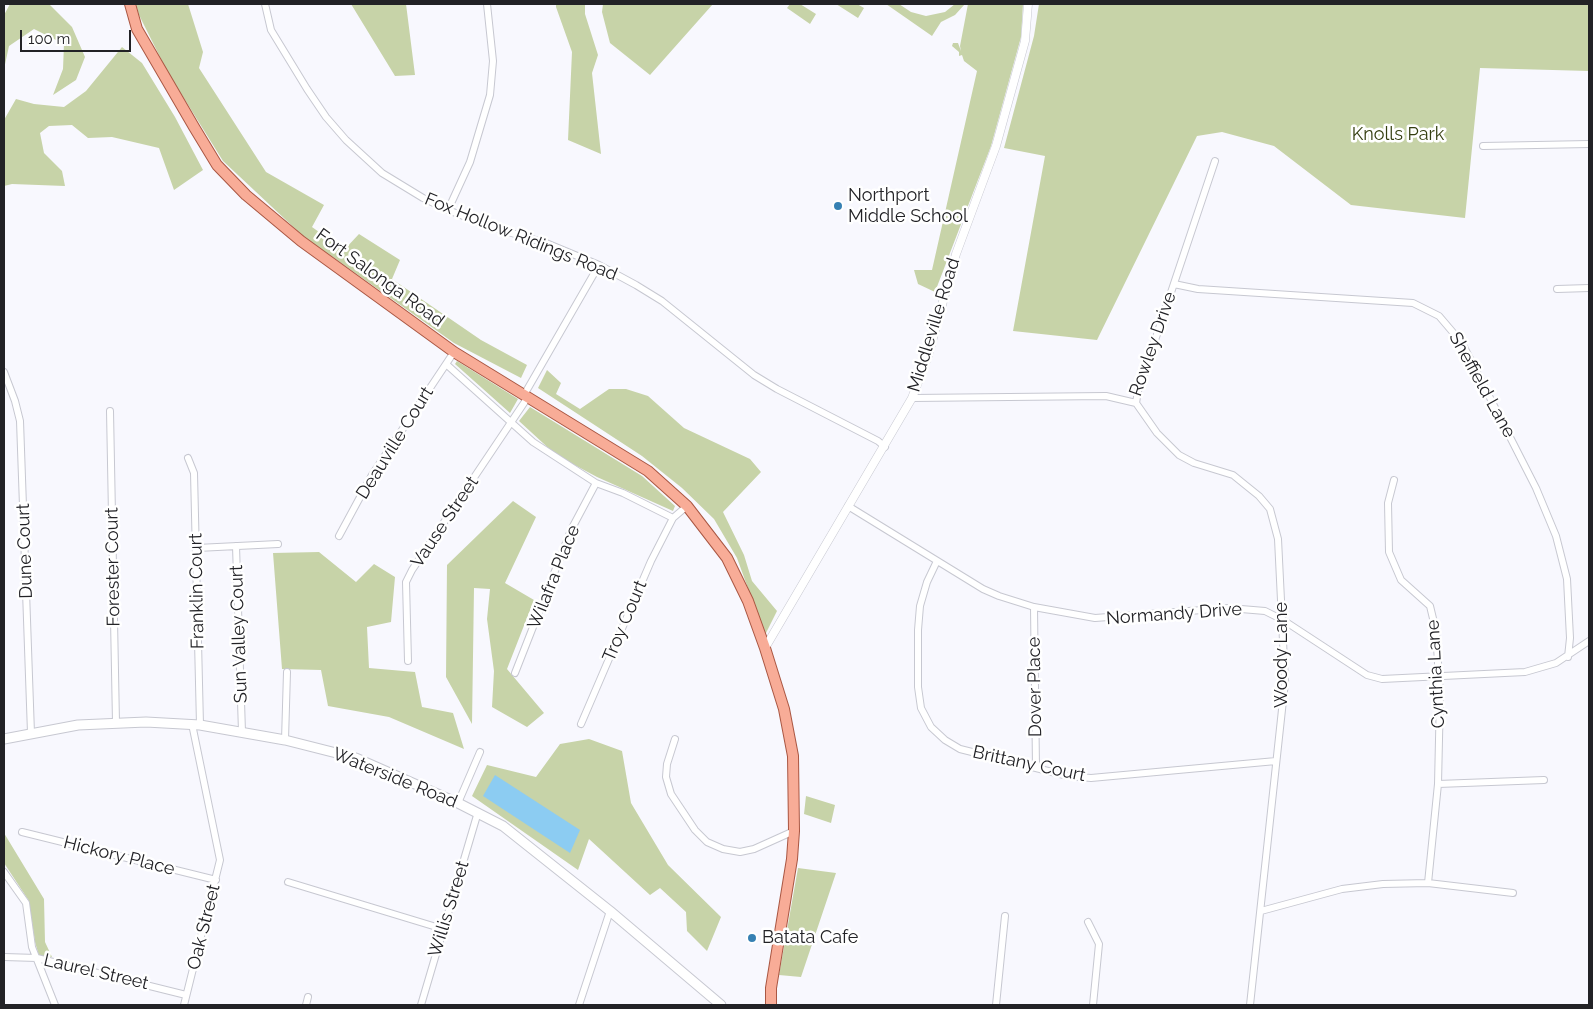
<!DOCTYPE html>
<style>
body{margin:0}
#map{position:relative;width:1593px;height:1009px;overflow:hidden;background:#f8f8fe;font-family:Raleway,sans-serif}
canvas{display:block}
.frame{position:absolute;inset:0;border:5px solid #222226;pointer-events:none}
.scale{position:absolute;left:20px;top:30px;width:111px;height:22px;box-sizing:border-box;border:2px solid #222226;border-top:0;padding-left:6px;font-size:15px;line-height:18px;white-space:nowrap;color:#222226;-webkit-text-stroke:4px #fff;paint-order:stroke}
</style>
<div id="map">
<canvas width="1593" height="1009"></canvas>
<div class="frame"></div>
<div class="scale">100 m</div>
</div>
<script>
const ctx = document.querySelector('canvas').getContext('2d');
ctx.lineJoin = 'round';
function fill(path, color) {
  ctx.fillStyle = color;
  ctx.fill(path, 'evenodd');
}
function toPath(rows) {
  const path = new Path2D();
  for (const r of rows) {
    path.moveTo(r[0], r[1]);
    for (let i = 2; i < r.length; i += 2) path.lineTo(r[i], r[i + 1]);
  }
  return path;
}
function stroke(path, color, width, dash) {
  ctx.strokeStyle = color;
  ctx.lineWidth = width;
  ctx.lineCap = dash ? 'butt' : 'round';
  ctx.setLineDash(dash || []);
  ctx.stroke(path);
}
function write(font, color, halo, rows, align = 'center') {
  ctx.font = font + ' Raleway,sans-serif';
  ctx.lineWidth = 5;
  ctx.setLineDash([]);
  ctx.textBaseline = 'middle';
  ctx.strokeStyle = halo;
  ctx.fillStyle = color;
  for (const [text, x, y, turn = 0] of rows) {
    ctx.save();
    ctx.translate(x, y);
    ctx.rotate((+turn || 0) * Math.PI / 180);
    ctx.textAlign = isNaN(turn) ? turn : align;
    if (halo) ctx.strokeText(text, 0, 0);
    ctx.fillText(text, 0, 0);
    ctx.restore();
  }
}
const green = toPath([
 [10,4,49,4,72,27,85,57,76,80,53,95,63,69,64,44,34,29,9,46,4,69,4,15],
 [136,4,188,4,203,52,199,68,266,172,324,205,312,227,344,250,359,234,400,260,392,279,481,340,527,365,521,378,454,343,303,236,223,161,167,71,139,15],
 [351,4,406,4,415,75,395,76],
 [556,4,585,4,585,14,598,55,592,73,601,154,568,140,572,52,556,7],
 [603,4,713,4,650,75,610,43,602,12],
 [790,4,800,4,816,14,810,24,787,8],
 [836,4,857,4,864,8,858,18],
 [886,4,899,4,911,12,926,16,945,12,955,4,965,4,955,15,941,22,932,36],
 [968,4,1023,4,1021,37,991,146,935,292,918,284,914,270,932,270,977,71,964,61,962,55,959,56,959,52,952,46,953,43,958,43,961,51,960,46],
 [1039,4,1589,4,1589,71,1480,68,1465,218,1351,205,1274,146,1222,132,1197,136,1097,340,1013,331,1045,156,1004,148,1034,36],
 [122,47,142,63,175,117,203,170,174,190,159,148,112,137,88,138,72,125,49,126,40,133,44,153,62,171,65,186,12,184,4,186,4,120,16,99,34,104,64,107,86,91],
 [457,361,518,399,510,413,455,364],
 [547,370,561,383,556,394,580,409,609,389,626,389,648,396,684,428,750,459,761,472,723,512,744,555,752,581,777,611,765,635,737,558,714,519,682,488,642,456,538,388],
 [530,407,642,476,675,506,673,511,597,477,556,455,519,421],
 [513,501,536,517,505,583,534,600,507,669,544,713,527,727,492,707,494,671,487,619,490,589,474,588,472,724,446,677,447,565],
 [319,552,356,582,374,564,395,577,391,622,367,627,369,668,415,672,422,707,453,713,464,749,389,717,328,706,321,670,282,669,273,553],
 [589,739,622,751,631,803,668,865,721,917,707,951,687,931,686,912,660,888,650,895,589,839,578,870,472,796,487,765,536,777,560,744],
 [806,796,835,805,831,823,804,814],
 [4,833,44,899,45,942,52,957,39,956,35,942,29,901,4,863],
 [798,868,836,873,801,977,779,975]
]);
const water = toPath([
 [495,775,580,830,570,853,483,796]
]);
const minor = toPath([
 [265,4,271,30,307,89,326,117,346,140,382,173,423,198,448,210,491,227,546,243,599,265,636,285,662,301,754,375,777,389,878,441,885,447],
 [1483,146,1589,144],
 [448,210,470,162,490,95,493,61,487,4],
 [1174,284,1198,289,1413,303,1439,316,1462,343,1536,488,1556,536,1567,579,1570,638,1568,657],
 [1557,289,1589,288],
 [446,364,533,442,596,483,623,493,673,518,687,506],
 [4,372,15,401,20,421,31,733],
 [524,395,599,265],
 [912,398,1106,396,1136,403,1138,391,1215,161],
 [1136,403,1157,433,1179,455,1194,463,1233,475,1259,496,1270,509,1278,539,1285,682,1250,1005],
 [110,411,116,723],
 [188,458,194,473,200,725],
 [1394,480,1388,503,1389,552,1401,580,1430,606,1436,631,1440,695,1438,784,1428,883],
 [848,506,983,589,999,596,1034,607,1095,618,1229,608,1265,611,1283,620,1367,675,1382,679,1525,672,1556,663,1589,641],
 [339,536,372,475,454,352],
 [236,546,242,732],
 [197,548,278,544],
 [937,561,927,582,920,606,918,630,918,687,921,708,931,727,945,740,960,749,1068,776,1091,778,1276,761],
 [1034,607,1036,768],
 [408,661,406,582,412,570,528,397],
 [515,673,571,530,596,483],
 [581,724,651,561,673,518],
 [675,739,667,764,666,777,671,794,695,830,707,842,723,849,740,852,754,849,794,831],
 [285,740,287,672],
 [1438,784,1544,780],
 [458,803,480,752],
 [22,832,216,880],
 [4,872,26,903,32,947,55,1005],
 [288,882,443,929],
 [1261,911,1342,889,1383,884,1428,883,1513,893],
 [1088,922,1099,944,1093,1005],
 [4,957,37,958,186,995],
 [184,1005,220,860,192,724],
 [306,1005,308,997],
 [421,1005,478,812],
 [579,1005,610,911],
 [996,1005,1005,916]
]);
const tertiary = toPath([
 [765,648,912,398,928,356,956,254,996,146,1025,41,1028,4]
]);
const secondary = toPath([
 [4,739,78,725,146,722,200,725,285,740,356,758,458,803,503,826,610,911,721,1005]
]);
const primary = toPath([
 [130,4,137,29,194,127,217,165,246,195,301,241,454,352,648,471,687,506,727,558,748,601,765,648,784,709,793,756,794,831,792,859,771,988,771,1005]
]);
const markers = [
 [838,206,5,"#3680b3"],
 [752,938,5,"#3680b3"]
];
const parkNames = [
 ["Knolls Park",1398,135]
];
const poiNames = [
 ["Northport",848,196],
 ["Middle School",848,217],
 ["Batata Cafe",762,938]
];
const streetNames = [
 ["Fox Hollow Ridings Road",521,237,22],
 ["Fort Salonga Road",380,278,36],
 ["Middleville Road",934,325,-73],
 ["Rowley Drive",1153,344,-71],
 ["Sheffield Lane",1482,385,61],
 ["Deauville Court",395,443,-58],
 ["Vause Street",445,522,-56],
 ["Dune Court",25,551,-92],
 ["Forester Court",113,567,-91],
 ["Wilafra Place",554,577,-68],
 ["Franklin Court",197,591,-91],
 ["Normandy Drive",1174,614,-4],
 ["Troy Court",625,621,-67],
 ["Sun Valley Court",239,634,-92],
 ["Woody Lane",1282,655,-90],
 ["Cynthia Lane",1436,674,-93],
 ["Dover Place",1035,687,-91],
 ["Brittany Court",1029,764,12],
 ["Waterside Road",395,778,22],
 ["Hickory Place",119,856,14],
 ["Willis Street",449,909,-73],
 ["Oak Street",204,927,-76],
 ["Laurel Street",96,972,13]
];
fill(green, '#c7d3a8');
fill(water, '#8cccf2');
stroke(minor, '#c7c8d1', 8);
stroke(tertiary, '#c7c8d1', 9);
stroke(secondary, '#c7c8d1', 11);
stroke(primary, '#aa5743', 12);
stroke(minor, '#fff', 6);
stroke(tertiary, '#fff', 8);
stroke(secondary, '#fff', 9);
stroke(primary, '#f8ac97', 10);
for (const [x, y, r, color] of markers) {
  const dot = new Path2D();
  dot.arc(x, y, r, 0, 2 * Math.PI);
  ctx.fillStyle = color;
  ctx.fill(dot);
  stroke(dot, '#fff', 2);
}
write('18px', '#343e0f', '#fff', parkNames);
write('18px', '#222226', '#fff', poiNames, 'left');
write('18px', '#222226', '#fff', streetNames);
</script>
